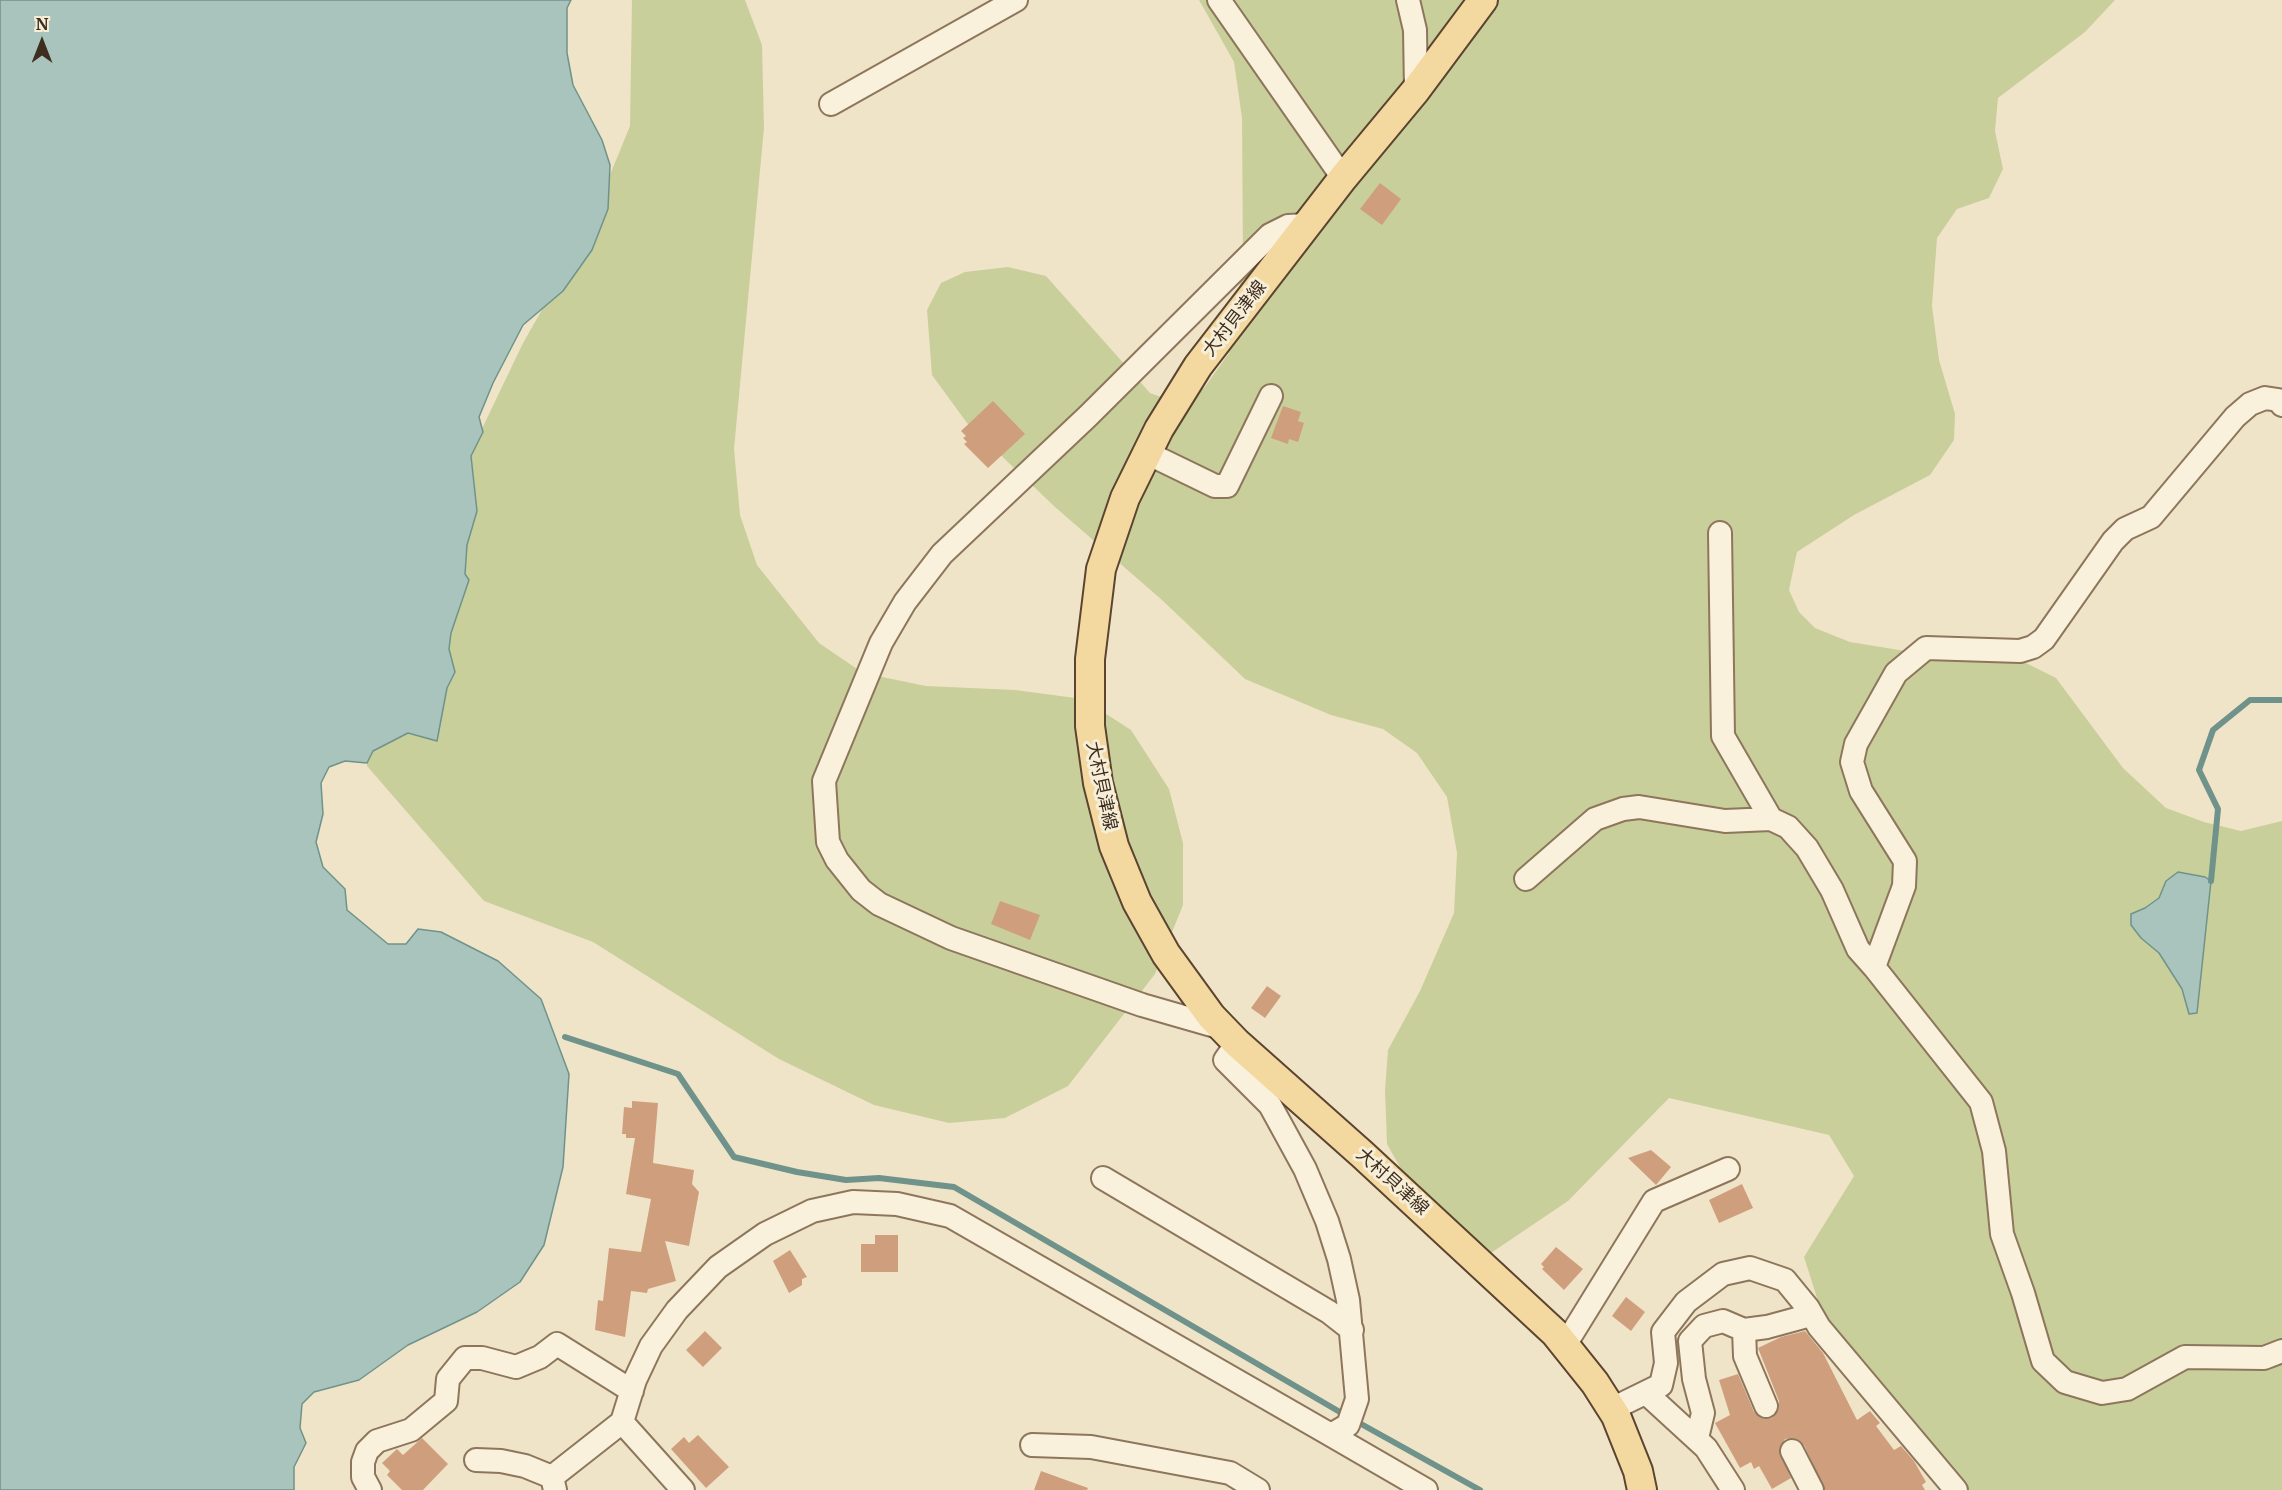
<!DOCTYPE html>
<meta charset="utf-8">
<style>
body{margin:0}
#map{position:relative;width:2282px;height:1490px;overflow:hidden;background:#f0e4c8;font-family:Merriweather,serif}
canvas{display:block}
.north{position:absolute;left:12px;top:12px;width:60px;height:60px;-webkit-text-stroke:4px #f7eed8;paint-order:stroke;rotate:0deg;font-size:16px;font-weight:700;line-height:24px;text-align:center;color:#3d2e20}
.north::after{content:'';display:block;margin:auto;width:21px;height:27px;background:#3d2e20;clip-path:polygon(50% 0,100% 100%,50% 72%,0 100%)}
</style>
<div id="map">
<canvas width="2282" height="1490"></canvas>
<div class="north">N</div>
</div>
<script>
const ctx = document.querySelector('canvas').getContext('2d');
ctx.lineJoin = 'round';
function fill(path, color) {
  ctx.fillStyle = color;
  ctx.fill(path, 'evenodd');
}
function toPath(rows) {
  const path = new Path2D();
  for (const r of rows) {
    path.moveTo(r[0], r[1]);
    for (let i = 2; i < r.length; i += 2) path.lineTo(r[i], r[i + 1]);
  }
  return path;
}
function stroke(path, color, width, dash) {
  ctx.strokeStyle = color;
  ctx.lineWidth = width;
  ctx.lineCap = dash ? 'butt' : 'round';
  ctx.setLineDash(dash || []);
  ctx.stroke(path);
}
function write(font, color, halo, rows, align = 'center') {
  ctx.font = font + ' Merriweather,"Noto Sans JP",serif';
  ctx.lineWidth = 6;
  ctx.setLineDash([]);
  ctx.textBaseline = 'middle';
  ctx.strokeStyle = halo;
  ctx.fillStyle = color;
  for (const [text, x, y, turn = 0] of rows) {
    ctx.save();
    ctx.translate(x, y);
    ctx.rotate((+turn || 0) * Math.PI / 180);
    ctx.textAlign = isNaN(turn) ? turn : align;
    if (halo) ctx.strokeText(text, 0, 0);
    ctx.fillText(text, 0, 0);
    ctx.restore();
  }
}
const green = toPath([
 [632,0,745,0,762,45,764,128,734,449,740,515,757,565,819,643,863,673,926,686,1015,690,1083,699,1131,730,1169,789,1183,843,1183,905,1155,974,1068,1086,1005,1118,949,1123,874,1105,779,1059,593,942,484,901,367,766,368,703,433,531,523,343,587,231,630,126],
 [1199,0,2115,0,2085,32,1998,98,1995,131,2003,169,1989,198,1957,209,1937,238,1932,306,1939,360,1955,414,1954,440,1930,475,1854,515,1797,552,1789,590,1799,612,1815,628,1850,642,1936,656,2020,660,2056,678,2123,768,2166,808,2204,822,2241,831,2282,821,2282,1490,1958,1490,1826,1326,1804,1257,1854,1176,1829,1135,1669,1098,1568,1201,1491,1253,1451,1239,1416,1196,1387,1144,1385,1090,1388,1050,1420,991,1454,913,1457,853,1447,797,1417,753,1383,729,1331,715,1245,679,1162,600,1055,507,967,423,932,375,927,310,941,283,965,272,1008,267,1046,276,1150,393,1172,401,1204,388,1229,353,1243,264,1242,118,1234,62]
]);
const water = toPath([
 [0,0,571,0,567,8,567,53,573,85,602,140,610,165,608,209,592,250,563,291,523,325,493,383,479,417,483,432,471,456,477,511,467,545,465,574,469,580,451,633,449,649,455,672,447,688,437,741,408,733,373,751,367,763,345,761,329,767,321,783,323,814,316,842,323,867,345,889,347,910,388,944,406,944,418,929,441,932,498,961,541,999,569,1074,563,1167,544,1245,520,1282,477,1312,408,1345,359,1380,314,1392,302,1404,300,1428,306,1443,294,1467,294,1490,0,1490,0,0],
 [2178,872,2205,877,2211,881,2197,1013,2189,1014,2182,989,2159,953,2141,938,2131,925,2131,914,2145,908,2159,898,2166,881,2178,872]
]);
const stream = toPath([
 [2211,881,2218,809,2199,770,2213,730,2250,700,2282,700],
 [565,1037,678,1074,734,1157,797,1172,846,1180,879,1178,954,1187,1345,1415],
 [1354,1420,1480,1490]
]);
const building = toPath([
 [1380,183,1401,199,1382,225,1360,209],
 [993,401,1025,434,988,468,964,444,967,442,963,438,966,436,961,431],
 [1283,406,1301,412,1298,421,1304,423,1298,442,1289,439,1288,444,1271,438],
 [1000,901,1040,915,1030,940,991,924],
 [1267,986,1281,996,1265,1018,1251,1008],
 [632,1101,658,1103,653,1163,694,1170,692,1184,699,1192,689,1246,665,1241,676,1281,648,1289,647,1293,631,1291,625,1337,595,1330,598,1300,603,1301,609,1248,641,1252,651,1199,626,1194,635,1138,626,1138,626,1134,622,1134,624,1107,632,1108],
 [1651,1150,1671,1167,1656,1185,1628,1158],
 [1742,1184,1753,1208,1719,1223,1709,1200],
 [875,1235,898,1235,898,1272,861,1272,861,1244,875,1244],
 [1556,1247,1583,1269,1564,1290,1542,1269,1544,1267,1541,1264],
 [790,1250,807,1277,802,1279,802,1285,789,1293,773,1261],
 [1626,1297,1645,1312,1631,1331,1612,1316],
 [705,1331,722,1348,703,1367,686,1350],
 [1805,1331,1823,1353,1857,1420,1870,1411,1880,1423,1876,1426,1894,1450,1901,1446,1914,1461,1926,1482,1922,1485,1925,1490,1825,1490,1804,1445,1793,1438,1785,1439,1779,1450,1791,1478,1772,1489,1759,1466,1754,1469,1751,1462,1740,1468,1715,1423,1730,1415,1719,1380,1738,1374,1754,1412,1764,1419,1772,1418,1779,1408,1779,1401,1758,1348,1781,1337],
 [698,1435,729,1467,706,1488,671,1449,684,1437,689,1443],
 [422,1438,448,1464,423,1490,402,1490,387,1475,390,1471,382,1463,397,1449,403,1455],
 [1041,1471,1088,1488,1087,1490,1034,1490]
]);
const minor = toPath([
 [1219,0,1343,178],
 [1408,0,1415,30,1416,90],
 [831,104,1016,0],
 [1147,453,1215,486,1227,486,1271,396],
 [1720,533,1723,736,1771,819],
 [1526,879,1595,819,1623,809,1639,807,1725,821,1771,819,1788,827,1807,848,1832,890,1858,949,1874,967,1904,886,1905,861,1861,791,1852,762,1856,744,1896,673,1926,648,2020,651,2033,647,2044,639,2113,541,2125,529,2151,517,2235,417,2250,404,2265,398,2278,400,2282,405],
 [1874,967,1981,1102,1994,1151,2002,1234,2023,1293,2043,1361,2065,1382,2102,1393,2127,1389,2185,1357,2264,1358,2282,1351],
 [1222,1028,1142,1005,951,938,879,904,861,890,837,860,828,842,824,781,881,643,905,602,942,554,1088,416,1270,235,1288,226,1307,225],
 [1103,1178,1329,1312,1352,1330],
 [1744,1330,1767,1327,1811,1315],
 [1565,1345,1654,1201,1728,1169],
 [1646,1393,1706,1448,1733,1490],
 [1612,1409,1661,1385,1666,1363,1663,1332,1686,1302,1723,1274,1750,1268,1785,1280,1808,1308,1819,1327,1956,1490],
 [622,1422,683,1490],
 [1331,1435,1426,1490],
 [1697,1438,1703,1413,1694,1379,1690,1341,1704,1326,1723,1321,1744,1330,1745,1356,1766,1406],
 [1032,1445,1091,1447,1230,1473,1258,1490],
 [1792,1451,1812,1490],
 [476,1460,501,1461,525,1466,552,1477],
 [370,1490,363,1477,363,1462,367,1451,377,1441,411,1430,446,1401,448,1379,465,1358,482,1358,516,1367,540,1357,557,1344,632,1391],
 [555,1490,552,1477,622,1422,635,1380,651,1346,677,1310,718,1267,765,1234,812,1211,853,1202,897,1204,950,1216,1331,1435,1348,1425,1357,1399,1348,1300,1339,1259,1327,1221,1305,1169,1270,1105,1225,1060,1237,1043]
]);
const major = toPath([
 [1483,0,1416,90,1343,178,1198,366,1159,429,1125,498,1101,569,1090,659,1090,726,1098,783,1114,846,1137,902,1166,954,1211,1016,1237,1043,1363,1155,1555,1333,1595,1383,1616,1416,1638,1471,1642,1490]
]);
const streetNames = [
 ["大村貝津線",1235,319,-52],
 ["大村貝津線",1101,786,78],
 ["大村貝津線",1392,1182,42]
];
fill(green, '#c9cf9b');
fill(water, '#a9c4bc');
stroke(water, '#6f938a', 1.5);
stroke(stream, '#6f938a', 6);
fill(building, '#cf9f7d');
stroke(minor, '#8d765c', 26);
stroke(major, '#5b4430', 32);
stroke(minor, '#faf1dc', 22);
stroke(major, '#f3d9a0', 28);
write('18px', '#3d2e20', '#f7eed8', streetNames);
</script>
